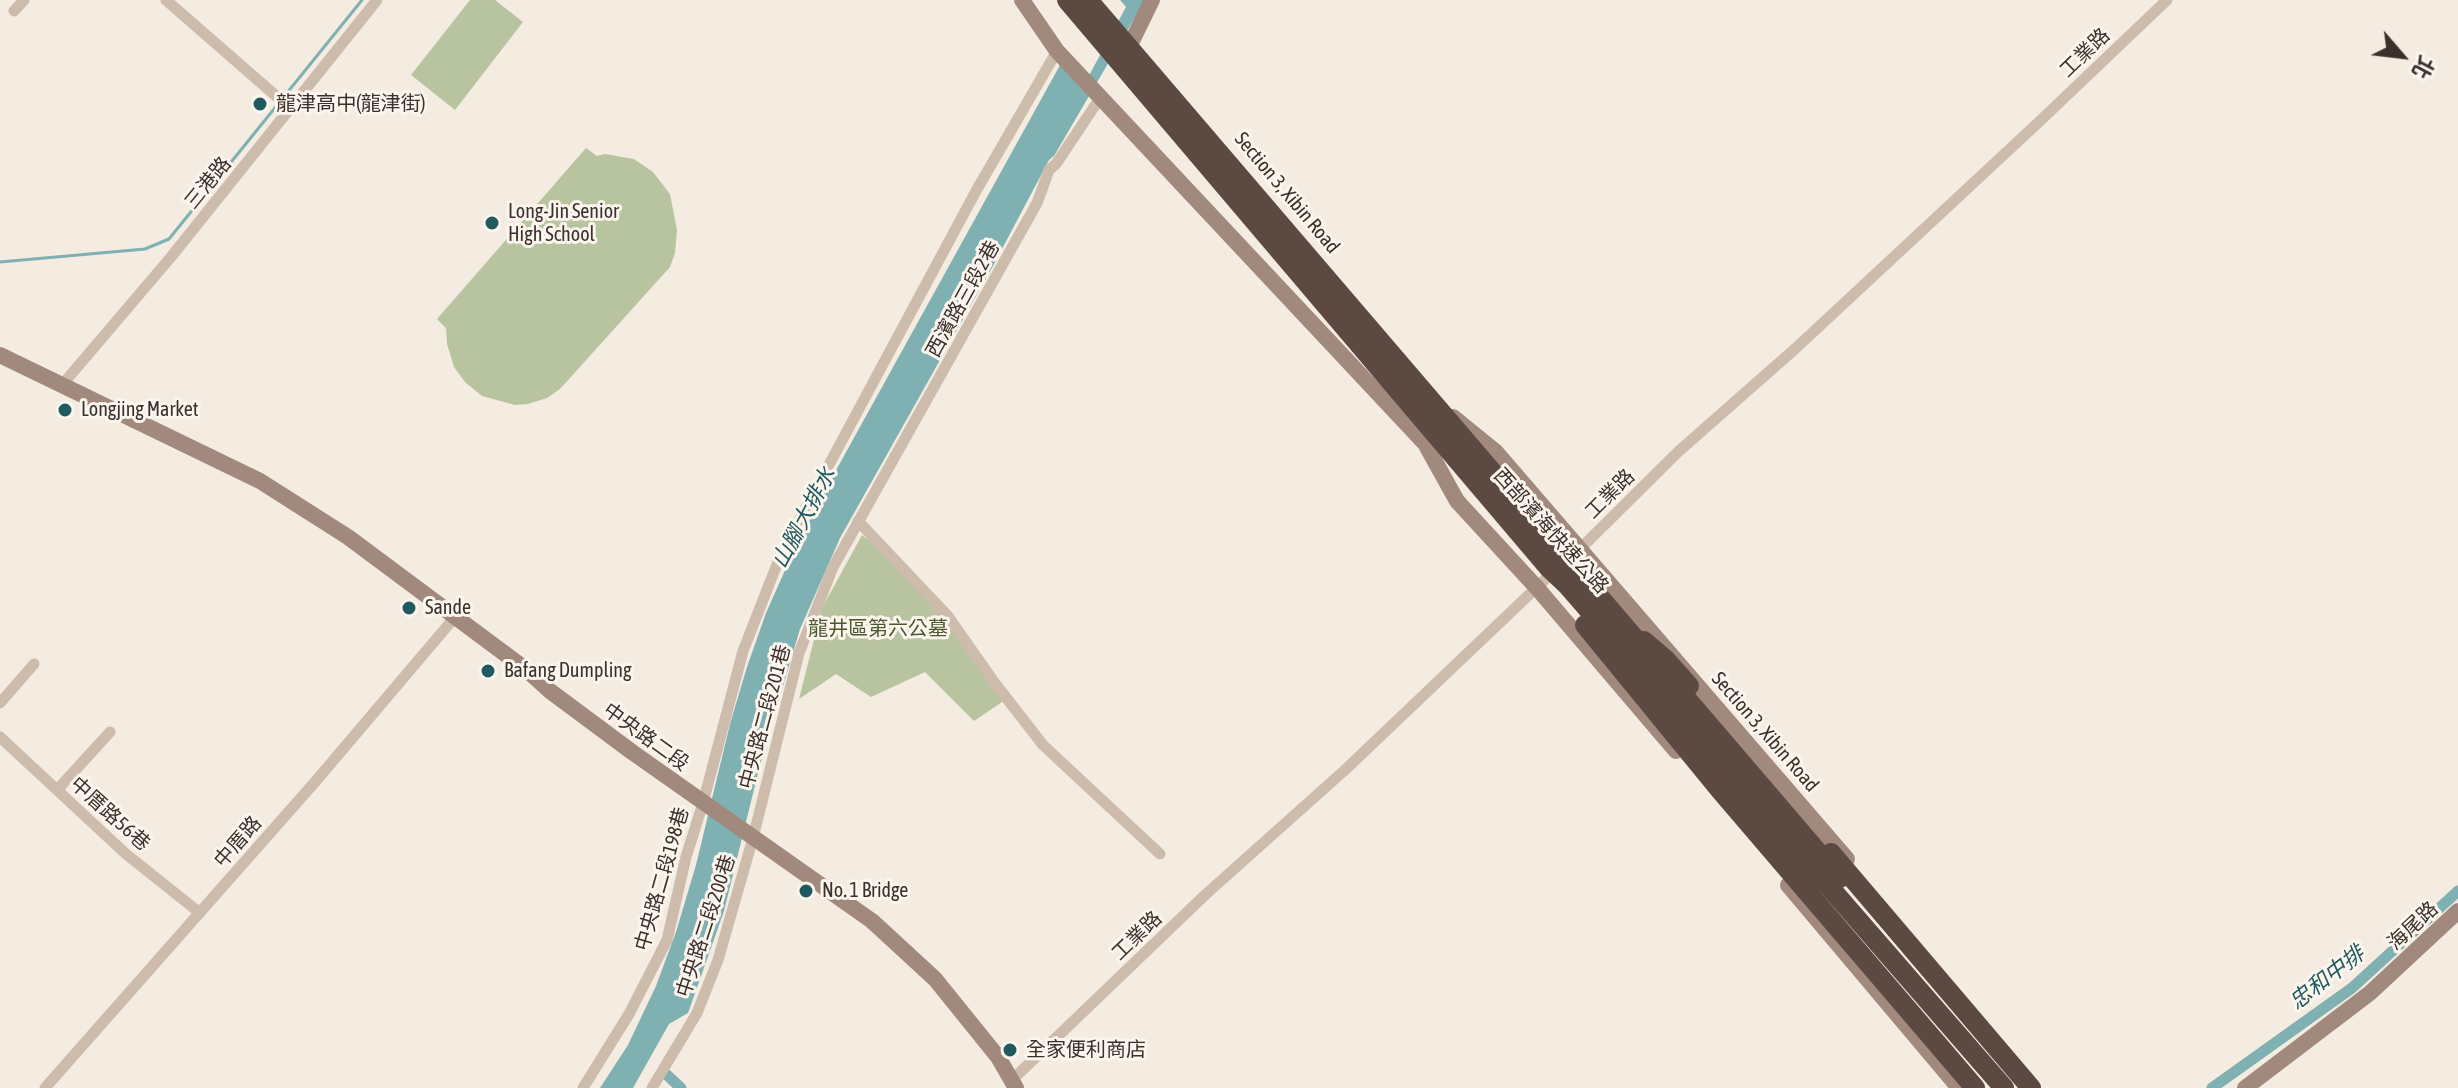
<!DOCTYPE html>
<meta charset="utf-8">
<style>
body{margin:0}
#map{position:relative;width:2458px;height:1088px;overflow:hidden;background:#f4ebe1;font-family:"Asap Condensed","Noto Sans TC",sans-serif}
canvas{display:block}
.north{position:absolute;left:2362px;top:16px;width:80px;height:80px;-webkit-text-stroke:6px #fbf5ee;paint-order:stroke;rotate:118deg;font-size:22px;font-weight:700;line-height:32px;text-align:center;color:#3b302b}
.north::after{content:'';display:block;margin:auto;width:28px;height:36px;background:#3b302b;clip-path:polygon(50% 0,100% 100%,50% 72%,0 100%)}
</style>
<div id="map">
<canvas width="2458" height="1088"></canvas>
<div class="north">北</div>
</div>
<script>
const ctx = document.querySelector('canvas').getContext('2d');
ctx.lineJoin = 'round';
function fill(path, color) {
  ctx.fillStyle = color;
  ctx.fill(path, 'evenodd');
}
function toPath(rows) {
  const path = new Path2D();
  for (const r of rows) {
    path.moveTo(r[0], r[1]);
    for (let i = 2; i < r.length; i += 2) path.lineTo(r[i], r[i + 1]);
  }
  return path;
}
function stroke(path, color, width, dash) {
  ctx.strokeStyle = color;
  ctx.lineWidth = width;
  ctx.lineCap = dash ? 'butt' : 'round';
  ctx.setLineDash(dash || []);
  ctx.stroke(path);
}
function write(font, color, halo, rows, align = 'center') {
  ctx.font = font + ' "Asap Condensed","Noto Sans TC",sans-serif';
  ctx.lineWidth = 6;
  ctx.setLineDash([]);
  ctx.textBaseline = 'middle';
  ctx.strokeStyle = halo;
  ctx.fillStyle = color;
  for (const [text, x, y, turn = 0] of rows) {
    ctx.save();
    ctx.translate(x, y);
    ctx.rotate((+turn || 0) * Math.PI / 180);
    ctx.textAlign = isNaN(turn) ? turn : align;
    if (halo) ctx.strokeText(text, 0, 0);
    ctx.fillText(text, 0, 0);
    ctx.restore();
  }
}
const green = toPath([
 [470,0,495,0,523,22,455,110,411,75],
 [586,148,597,156,605,154,634,159,653,172,670,194,677,230,675,253,670,267,560,389,547,398,528,404,515,405,482,396,465,382,454,367,447,344,446,328,437,319],
 [862,535,886,553,966,635,1006,697,1002,702,974,721,925,672,871,697,836,674,799,699,822,608]
]);
const water = toPath([
 [1096,0,1145,0,1054,156,1049,160,994,264,840,538,800,629,763,753,724,911,688,1013,669,1024,633,1088,600,1088,628,1045,656,986,676,932,696,865,730,724,747,667,766,613,803,530]
]);
const pier = toPath([
 [1091,0,1120,0,1126,7,1085,83,1062,54]
]);
const stream = toPath([
 [0,262,145,249,169,239,362,0]
]);
const canal = toPath([
 [667,1075,681,1088],
 [2212,1088,2352,988,2458,891]
]);
const street = toPath([
 [166,0,291,109],
 [14,11,24,0],
 [62,385,171,257,377,0],
 [858,521,947,615,994,682,1043,745,1160,854],
 [1577,552,1679,451,1796,348,2041,120,2167,0],
 [0,703,34,664],
 [0,737,126,854,200,913],
 [57,790,110,732],
 [1011,1081,1205,895,1346,769,1555,570],
 [45,1088,315,782,455,617],
 [583,1088,629,1014,667,940,686,857,703,803,743,651,781,554,976,191,1057,51],
 [652,1088,697,1013,718,960,753,838,799,653,833,567,1037,203,1049,170,1056,164,1100,98]
]);
const secondary = toPath([
 [1022,0,1057,51,1432,451],
 [1132,41,1152,0],
 [0,355,260,481,348,537,528,671,550,691,632,752,872,921,935,979,998,1057,1016,1088],
 [1453,417,1496,452,1847,859],
 [1427,447,1457,501,1538,589,1676,751],
 [1788,885,1959,1088],
 [2245,1088,2370,993,2458,911]
]);
const highway = toPath([
 [1644,641,1665,659,1689,686],
 [1831,853,2031,1088]
]);
const highwayBridge = toPath([
 [1067,0,1549,568,1567,585,2004,1088],
 [1088,0,1840,878],
 [1585,625,1720,790,1975,1088]
]);
const markers = [
 [260,104,8,"#1f5a5e"],
 [492,223,8,"#1f5a5e"],
 [65,410,8,"#1f5a5e"],
 [409,608,8,"#1f5a5e"],
 [488,671,8,"#1f5a5e"],
 [806,891,8,"#1f5a5e"],
 [1010,1050,8,"#1f5a5e"]
];
const streetNames = [
 ["工業路",2085,53,-44],
 ["三港路",208,183,-51],
 ["Section 3, Xibin Road",1287,193,50],
 ["西濱路三段2巷",963,299,-61],
 ["工業路",1610,494,-45],
 ["西部濱海快速公路",1551,531,48],
 ["中央路二段201巷",765,717,-75],
 ["Section 3, Xibin Road",1765,732,49],
 ["中央路二段",646,737,36],
 ["中厝路56巷",110,814,42],
 ["中厝路",238,842,-49],
 ["中央路二段198巷",662,879,-74],
 ["中央路二段200巷",706,926,-72],
 ["海尾路",2413,926,-43],
 ["工業路",1137,936,-44]
];
const poiNames = [
 ["龍津高中(龍津街)",276,104],
 ["Long-Jin Senior",508,212],
 ["High School",508,235],
 ["Longjing Market",81,410],
 ["Sande",425,608],
 ["Bafang Dumpling",504,671],
 ["No. 1 Bridge",822,891],
 ["全家便利商店",1026,1050]
];
const parkNames = [
 ["龍井區第六公墓",878,629]
];
const waterNames = [
 ["山腳大排水",804,518,-62],
 ["忠和中排",2327,978,-38]
];
fill(green, '#b8c4a0');
fill(water, '#7fb0b2');
fill(pier, '#f4ebe1');
stroke(stream, '#7fb0b2', 3);
stroke(canal, '#7fb0b2', 11);
stroke(street, '#cdbbac', 11);
stroke(secondary, '#a18a7d', 16);
stroke(highway, '#5c4a42', 20);
stroke(highwayBridge, '#5c4a42', 20);
for (const [x, y, r, color] of markers) {
  const dot = new Path2D();
  dot.arc(x, y, r, 0, 2 * Math.PI);
  ctx.fillStyle = color;
  ctx.fill(dot);
  stroke(dot, '#fbf5ee', 3);
}
write('20px', '#3b302b', '#fbf5ee', streetNames);
write('20px', '#3b302b', '#fbf5ee', poiNames, 'left');
write('20px', '#4a5a2e', '#fbf5ee', parkNames);
write('italic 22px', '#1f5a5e', '#fbf5ee', waterNames);
</script>
